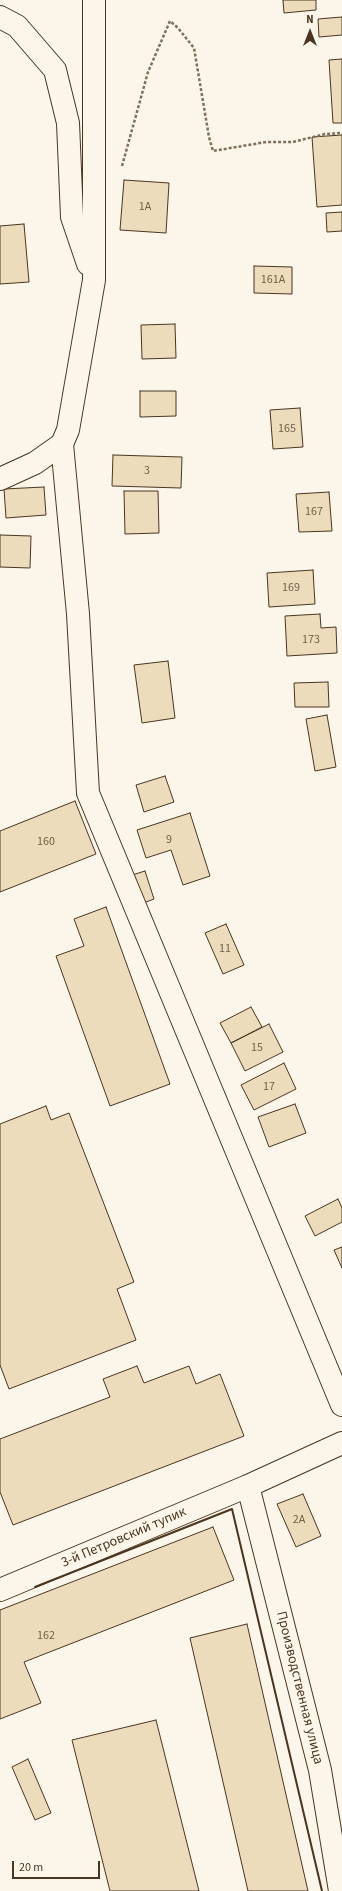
<!DOCTYPE html>
<meta charset="utf-8">
<style>
body{margin:0}
#map{position:relative;width:342px;height:1891px;overflow:hidden;background:#fbf6e9;font-family:"Source Sans 3",sans-serif}
canvas{display:block}
.north{position:absolute;left:290px;top:12px;width:40px;height:40px;-webkit-text-stroke:3px #fbf6e9;paint-order:stroke;rotate:0deg;font-size:11px;font-weight:700;line-height:16px;text-align:center;color:#4a3520}
.north::after{content:'';display:block;margin:auto;width:14px;height:18px;background:#4a3520;clip-path:polygon(50% 0,100% 100%,50% 72%,0 100%)}
.scale{position:absolute;left:12px;top:1861px;width:88px;height:18px;box-sizing:border-box;border:2px solid #4a3520;border-top:0;padding-left:5px;font-size:12px;line-height:14px;white-space:nowrap;color:#4a3520;-webkit-text-stroke:3px #fbf6e9;paint-order:stroke}
</style>
<div id="map">
<canvas width="342" height="1891"></canvas>
<div class="north">N</div>
<div class="scale">20 m</div>
</div>
<script>
const ctx = document.querySelector('canvas').getContext('2d');
ctx.lineJoin = 'round';
function fill(path, color) {
  ctx.fillStyle = color;
  ctx.fill(path, 'evenodd');
}
function toPath(rows) {
  const path = new Path2D();
  for (const r of rows) {
    path.moveTo(r[0], r[1]);
    for (let i = 2; i < r.length; i += 2) path.lineTo(r[i], r[i + 1]);
  }
  return path;
}
function stroke(path, color, width, dash) {
  ctx.strokeStyle = color;
  ctx.lineWidth = width;
  ctx.lineCap = dash ? 'butt' : 'round';
  ctx.setLineDash(dash || []);
  ctx.stroke(path);
}
function write(font, color, halo, rows, align = 'center') {
  ctx.font = font + ' "Source Sans 3",sans-serif';
  ctx.lineWidth = 3;
  ctx.setLineDash([]);
  ctx.textBaseline = 'middle';
  ctx.strokeStyle = halo;
  ctx.fillStyle = color;
  for (const [text, x, y, turn = 0] of rows) {
    ctx.save();
    ctx.translate(x, y);
    ctx.rotate((+turn || 0) * Math.PI / 180);
    ctx.textAlign = isNaN(turn) ? turn : align;
    if (halo) ctx.strokeText(text, 0, 0);
    ctx.fillText(text, 0, 0);
    ctx.restore();
  }
}
const building = toPath([
 [283,0,316,0,316,10,284,13,283,0],
 [342,17,342,35,319,37,318,19,342,17],
 [342,59,342,123,333,123,329,60,342,59],
 [342,135,342,205,317,207,312,137,342,135],
 [124,180,169,183,166,233,120,230,124,180],
 [342,212,342,231,327,232,326,213,342,212],
 [24,224,29,282,0,284,0,226,24,224],
 [254,266,292,267,292,294,254,293,254,266],
 [175,324,176,358,142,359,141,325,175,324],
 [140,391,176,391,176,416,140,417,140,391],
 [300,408,303,447,273,449,270,410,300,408],
 [113,455,182,457,181,488,112,486,113,455],
 [44,487,46,515,6,518,4,489,44,487],
 [124,491,158,491,159,533,125,534,124,491],
 [329,492,332,531,299,532,296,494,329,492],
 [0,535,31,536,30,568,0,567,0,535],
 [313,570,315,604,269,607,267,573,313,570],
 [320,614,321,628,336,627,337,653,287,656,285,616,320,614],
 [168,661,175,718,142,723,134,665,168,661],
 [328,682,329,707,295,707,294,683,328,682],
 [327,715,336,767,315,771,306,719,327,715],
 [165,776,174,802,144,812,136,785,165,776],
 [75,801,96,854,0,892,0,831,75,801],
 [190,813,210,876,183,885,171,850,146,858,137,830,190,813],
 [145,871,154,899,138,905,129,876,145,871],
 [106,907,170,1084,110,1106,56,956,84,946,74,919,106,907],
 [226,924,244,965,223,974,205,933,226,924],
 [251,1007,262,1027,231,1043,220,1023,251,1007],
 [269,1024,283,1052,245,1071,231,1043,269,1024],
 [284,1063,296,1089,254,1110,241,1085,284,1063],
 [295,1104,306,1133,269,1147,258,1117,295,1104],
 [46,1106,51,1120,69,1113,134,1282,117,1289,136,1340,9,1389,0,1365,0,1124,46,1106],
 [338,1199,342,1208,342,1222,315,1236,305,1216,338,1199],
 [342,1247,342,1268,334,1250,342,1247],
 [137,1366,144,1383,189,1366,196,1384,220,1374,244,1436,13,1525,0,1492,0,1439,110,1397,103,1379,137,1366],
 [303,1494,321,1536,296,1547,277,1504,303,1494],
 [213,1527,234,1580,24,1662,41,1703,0,1719,0,1610,213,1527],
 [247,1624,308,1891,248,1891,190,1638,247,1624],
 [156,1720,199,1891,110,1891,72,1740,156,1720],
 [28,1759,51,1813,35,1820,12,1767,28,1759]
]);
const path = toPath([
 [122,166,148,72,170,21,178,28,194,48,209,137,213,151,266,142,293,142,325,134,342,133]
]);
const minor = toPath([
 [94,0,94,280,68,430,62,444,78,614,88,793,342,1405],
 [0,17,17,26,55,70,68,123,72,217,88,264],
 [0,479,35,463,62,444],
 [248,1486,320,1770,340,1891],
 [0,1590,248,1486,342,1443]
]);
const wall = toPath([
 [35,1587,232,1509,322,1891]
]);
const numberNames = [
 ["1А",145,207],
 ["161А",273,280],
 ["165",287,429],
 ["3",147,471],
 ["167",314,512],
 ["169",291,588],
 ["173",311,640],
 ["9",169,840],
 ["160",46,842],
 ["11",225,949],
 ["15",257,1048],
 ["17",269,1087],
 ["2А",299,1520],
 ["162",46,1636]
];
const streetNames = [
 ["3-й Петровский тупик",124,1538,-23],
 ["Производственная улица",299,1688,76]
];
fill(building, '#ecdcbc');
stroke(building, '#4a3520', 1);
stroke(minor, '#4a3520', 24);
stroke(path, '#7f6f5c', 2.5, [3, 2]);
stroke(minor, '#fbf6e9', 22);
stroke(wall, '#4a3520', 2);
write('12px', '#725f47', null, numberNames);
write('14px', '#4a3520', '#fbf6e9', streetNames);
</script>
